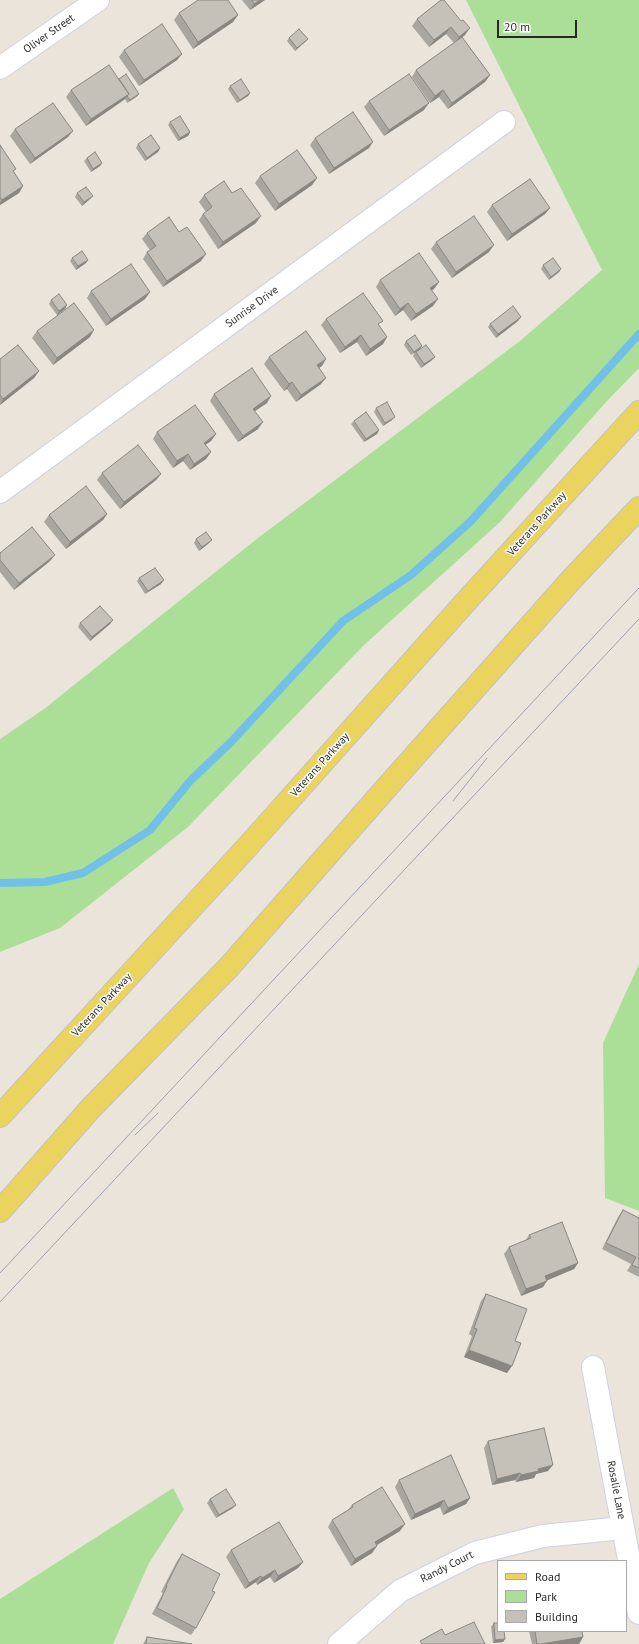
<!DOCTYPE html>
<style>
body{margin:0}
#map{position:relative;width:639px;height:1644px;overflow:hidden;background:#eae4da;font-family:"PT Sans",sans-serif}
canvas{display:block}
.legend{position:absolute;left:497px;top:1560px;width:130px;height:72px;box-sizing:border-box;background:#fff;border:1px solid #a9a9a9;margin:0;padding:5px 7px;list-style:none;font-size:12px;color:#282828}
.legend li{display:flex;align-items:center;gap:8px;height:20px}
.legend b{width:20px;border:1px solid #a9a9a9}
.scale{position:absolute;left:497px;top:20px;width:80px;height:18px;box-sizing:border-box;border:2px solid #282828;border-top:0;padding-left:5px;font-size:12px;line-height:14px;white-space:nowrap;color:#282828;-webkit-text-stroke:3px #fff;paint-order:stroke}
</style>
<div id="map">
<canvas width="639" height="1644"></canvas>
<ul class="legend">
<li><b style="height:5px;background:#ead35f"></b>Road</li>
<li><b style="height:11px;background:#abdf98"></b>Park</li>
<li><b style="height:11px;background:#c5c1b9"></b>Building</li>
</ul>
<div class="scale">20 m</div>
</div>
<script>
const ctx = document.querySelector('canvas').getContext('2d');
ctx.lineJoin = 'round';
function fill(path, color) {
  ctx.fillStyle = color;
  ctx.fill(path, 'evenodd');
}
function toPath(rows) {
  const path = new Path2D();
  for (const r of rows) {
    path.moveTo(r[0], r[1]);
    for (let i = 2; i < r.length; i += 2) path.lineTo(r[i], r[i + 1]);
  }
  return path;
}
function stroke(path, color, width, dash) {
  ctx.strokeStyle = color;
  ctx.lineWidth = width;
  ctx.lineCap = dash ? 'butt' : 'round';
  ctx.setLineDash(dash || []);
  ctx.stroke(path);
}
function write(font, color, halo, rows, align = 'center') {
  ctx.font = font + ' "PT Sans",sans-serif';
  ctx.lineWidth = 3;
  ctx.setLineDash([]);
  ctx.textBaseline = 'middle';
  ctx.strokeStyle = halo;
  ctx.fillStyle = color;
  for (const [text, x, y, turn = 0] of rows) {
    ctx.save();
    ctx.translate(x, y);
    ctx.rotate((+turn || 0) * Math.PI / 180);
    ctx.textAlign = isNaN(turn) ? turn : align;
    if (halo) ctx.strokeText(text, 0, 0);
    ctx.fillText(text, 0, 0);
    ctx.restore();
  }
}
const green = toPath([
 [466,0,639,0,639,368,606,402,500,522,364,645,188,827,60,928,0,952,0,739,44,709,258,538,520,341,602,270],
 [639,964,639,1211,605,1198,603,1043],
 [173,1488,184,1509,149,1563,113,1644,0,1644,0,1599]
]);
const stream = toPath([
 [0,883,45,882,83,873,150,830,191,780,231,742,343,621,411,575,470,522,639,334]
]);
const minor = toPath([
 [0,68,98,0],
 [0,492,504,122],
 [593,1367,639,1613],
 [339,1644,400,1591,475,1553,543,1536,623,1528]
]);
const major = toPath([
 [0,1116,249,845,470,597,639,412],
 [0,1211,91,1108,229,967,388,786,571,580,639,508]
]);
const tram = toPath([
 [453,801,487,758],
 [135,1135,158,1113],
 [0,1273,639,588],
 [0,1302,639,619]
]);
const wall = toPath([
 [242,0,265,0,250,10],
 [441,0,465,35,462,37,490,75,485,82,448,109,439,97,430,103,412,77,416,70,454,43,446,34,429,47,412,26,417,19],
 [179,13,238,15,233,22,193,49,174,20],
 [289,38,308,39,305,42,295,51,287,41],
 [124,50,182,54,177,60,139,86,119,57],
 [119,79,139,94,136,97,127,103,125,99,86,126,66,97,71,90],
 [230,86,250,93,248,96,237,103,228,89],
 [369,101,424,110,384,136,364,107],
 [170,122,190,132,188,136,178,141,168,125],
 [15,129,68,137,30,164,10,136],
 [315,138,369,148,329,174,310,145],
 [138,144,160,148,158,152,145,161,136,148],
 [0,145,14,172,23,186,19,193,0,205],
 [87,158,102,163,100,166,91,172,84,161],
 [260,176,317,178,312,185,275,211,255,183],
 [77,193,90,199,82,206,75,197],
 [204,195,256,223,218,249,199,220,203,214,206,212,199,202],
 [492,205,550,208,545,214,507,241,487,212],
 [179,232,201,261,163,287,143,259,147,252,150,250,142,239,147,233],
 [436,242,489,252,452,278,431,249],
 [72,258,88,260,86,263,76,270,70,261],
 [543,265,561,269,559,272,549,280,541,269],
 [380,280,434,289,431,290,433,306,411,321,403,310,395,316,376,287],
 [91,291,150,292,145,299,106,326,87,298],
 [51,300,67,305,65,309,57,315,49,304],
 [326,319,380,326,387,337,383,344,366,356,357,342,340,353,321,325],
 [518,321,496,338,488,327,490,324],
 [37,331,90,337,53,365,32,338],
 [406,341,422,346,420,349,435,357,432,360,421,368,413,356,415,352,411,355,404,345],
 [269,357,322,366,319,367,321,384,296,402,287,389,284,391,264,364],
 [0,359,39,371,34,378,0,405],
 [214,394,267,403,255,411,258,429,238,442,210,401],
 [376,408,392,420,383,426,374,412],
 [354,421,379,430,377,434,364,442,351,424],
 [157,432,216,434,211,441,205,445,211,452,206,459,190,470,183,461,173,468,153,439],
 [102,473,161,474,156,480,120,509,97,480],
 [107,514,103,520,66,549,44,522,49,515],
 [196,539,209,543,199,551,194,543],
 [0,553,50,561,14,590,0,572],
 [139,578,161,584,145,594,137,581],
 [113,620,110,624,90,641,78,627,80,623],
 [623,1210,639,1218,639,1277,627,1271,631,1264,602,1249,618,1217],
 [529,1235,578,1263,574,1269,547,1280,543,1287,521,1296,504,1254,509,1247,525,1241],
 [486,1294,515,1341,507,1373,464,1357,472,1336,469,1334,481,1301],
 [488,1441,548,1471,536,1474,534,1478,516,1482,515,1480,492,1485,484,1448],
 [399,1480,470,1498,466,1504,443,1515,440,1507,411,1520,395,1487],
 [210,1499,233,1508,216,1518,207,1503],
 [352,1505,400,1531,377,1545,377,1546,372,1553,351,1566,328,1527,332,1520,348,1510],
 [231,1550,303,1562,298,1568,274,1583,270,1577,257,1585,256,1582,245,1589,226,1557],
 [182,1554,212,1591,196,1628,191,1635,152,1614,163,1593,161,1592,177,1561],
 [494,1623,505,1639,503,1642,493,1643,491,1627],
 [529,1631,582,1631,583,1637,579,1644,532,1644],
 [147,1637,192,1644,143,1644]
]);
const shadedWall = toPath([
 [260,0,265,0,250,10,254,4],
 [238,15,233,22,193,49,198,42],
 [451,27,446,34,429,47,434,40],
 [470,28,465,35,455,43,459,37],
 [308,39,305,42,295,51,297,48],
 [182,54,177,60,139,86,144,80],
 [490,75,485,82,448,109,452,103],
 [443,90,439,97,430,103,435,96],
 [250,93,248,96,237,103,240,100],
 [129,94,124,100,86,126,91,119],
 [139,94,136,97,127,103,130,100],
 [429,103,424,110,384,136,389,130],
 [73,131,68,137,30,164,35,158],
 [190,132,188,136,178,141,180,138],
 [373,142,369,148,329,174,334,168],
 [160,148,158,152,145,161,147,158],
 [102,163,100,166,91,172,93,169],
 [317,178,312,185,275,211,279,204],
 [23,186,19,193,0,205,0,203,2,200],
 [93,196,90,199,82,206,84,202],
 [550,208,545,214,507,241,512,234],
 [261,216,256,223,218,249,223,242],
 [494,245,489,252,452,278,456,272],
 [206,254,201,261,163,287,167,281],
 [88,260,86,263,76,270,78,266],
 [561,269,559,272,549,280,551,277],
 [439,282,434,289,425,295,430,288],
 [150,292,145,299,106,326,111,319],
 [438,299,433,306,411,321,416,314],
 [408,303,403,310,395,316,400,309],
 [67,305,65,309,57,315,59,311],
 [521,317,518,321,496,338,498,334],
 [94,330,90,337,53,365,57,358],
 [361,335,357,342,340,353,345,347],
 [387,337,383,344,366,356,370,349],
 [422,346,420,349,411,355,414,352],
 [435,357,432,360,421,368,424,364],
 [326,359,322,366,313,372,317,365],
 [39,371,34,378,0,405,3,399],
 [326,378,321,384,296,402,301,395],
 [292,382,287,389,284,391,289,384],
 [271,396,267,403,249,415,253,409],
 [395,417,392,420,383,426,385,423],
 [263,422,258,429,238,442,243,436],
 [379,430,377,434,364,442,366,439],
 [216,434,211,441,199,449,204,443],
 [211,452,206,459,190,470,194,464],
 [188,454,183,461,173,468,177,461],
 [161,474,156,480,120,509,124,502],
 [107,514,103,520,66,549,70,542],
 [212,540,209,543,199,551,202,547],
 [55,555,50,561,14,590,19,583],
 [164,580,161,584,145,594,148,591],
 [113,620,110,624,90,641,92,637],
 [578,1263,574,1269,541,1283,545,1276],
 [547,1281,543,1287,521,1296,526,1289],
 [469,1350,512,1366,507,1373,464,1357],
 [553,1465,548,1471,536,1474,534,1478,516,1482,521,1475,538,1469],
 [520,1473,515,1480,492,1485,497,1479],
 [470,1498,466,1504,443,1515,448,1508],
 [444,1500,440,1507,411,1520,415,1514],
 [236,1505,233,1508,216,1518,219,1515],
 [405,1524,400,1531,370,1549,375,1542],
 [377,1546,372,1553,351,1566,355,1559],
 [303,1562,298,1568,274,1583,278,1576],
 [275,1570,270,1577,257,1585,262,1578],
 [261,1576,256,1582,245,1589,249,1583],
 [583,1637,579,1644,541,1644],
 [505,1639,503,1642,493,1643,495,1640]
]);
const building = toPath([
 [198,0,228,0,238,15,198,42,179,13,198,0],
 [252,0,260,0,254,4,252,0],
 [441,0,444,0,461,21,463,20,470,28,459,37,451,27,434,40,417,19,441,0],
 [162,24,182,54,144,80,124,50,162,24],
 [299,29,308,39,297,48,289,38,299,29],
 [462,37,490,75,452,103,443,90,435,96,416,70,462,37],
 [109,65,129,94,91,119,71,90,109,65],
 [126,74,139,94,130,100,127,96,129,94,119,79,126,74],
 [409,74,429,103,389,130,369,101,409,74],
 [241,79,250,93,240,100,230,86,241,79],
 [53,103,73,131,35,158,15,129,53,103],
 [353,112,373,142,334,168,315,138,353,112],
 [180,116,190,132,180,138,170,122,180,116],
 [151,135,160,148,147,158,138,144,151,135],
 [0,145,16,169,13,171,23,186,2,200,0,197,0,145],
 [297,150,317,178,279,204,260,176,297,150],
 [95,152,102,163,93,169,87,158,95,152],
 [530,179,550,208,512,234,492,205,530,179],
 [224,181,232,193,241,188,261,216,223,242,203,214,212,207,204,195,224,181],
 [86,187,93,196,84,202,77,193,86,187],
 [474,216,494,245,456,272,436,242,474,216],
 [169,217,179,232,187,227,206,254,167,281,147,252,156,246,147,233,169,217],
 [82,251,88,260,78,266,72,258,82,251],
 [419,253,439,282,430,288,438,299,416,314,408,303,400,309,380,280,419,253],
 [553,258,561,269,551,277,543,265,553,258],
 [131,264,150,292,111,319,91,291,131,264],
 [363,293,383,321,378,324,387,337,370,349,361,335,345,347,326,319,363,293],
 [59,294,67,305,59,311,51,300,59,294],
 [74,303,94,330,57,358,37,331,74,303],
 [513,306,521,317,498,334,490,324,513,306],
 [306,331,326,359,317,365,326,378,301,395,292,382,289,384,269,357,306,331],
 [415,335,422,346,414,352,406,341,415,335],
 [18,345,39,371,3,399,0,395,0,359,18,345],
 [426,345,435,357,424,364,416,352,426,345],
 [252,368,271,396,253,409,263,422,243,436,214,394,252,368],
 [387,402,395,417,385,423,376,408,387,402],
 [195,405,216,434,204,443,211,452,194,464,188,454,177,461,157,432,195,405],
 [366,412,379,430,366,439,354,421,366,412],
 [138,445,161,474,124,502,102,473,138,445],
 [86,486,107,514,70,542,49,515,86,486],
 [32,527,55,555,19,583,0,560,0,553,32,527],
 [206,532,212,540,202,547,196,539,206,532],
 [155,568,164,580,148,591,139,578,155,568],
 [100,606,113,620,92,637,80,623,100,606],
 [623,1210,639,1218,639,1268,632,1265,636,1257,606,1243,623,1210],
 [562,1222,578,1263,545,1276,547,1281,526,1289,509,1247,531,1238,529,1235,562,1222],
 [486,1294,527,1309,515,1341,521,1343,512,1366,469,1350,477,1329,474,1328,486,1294],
 [544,1428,553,1465,538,1469,539,1471,521,1475,520,1473,497,1479,488,1441,544,1428],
 [451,1455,470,1498,448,1508,444,1500,415,1514,399,1480,451,1455],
 [382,1487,405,1524,375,1542,377,1546,355,1559,332,1520,353,1507,352,1505,382,1487],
 [226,1489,236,1505,219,1515,210,1499,226,1489],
 [279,1522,303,1562,278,1576,275,1570,262,1578,261,1576,249,1583,231,1550,279,1522],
 [182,1554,220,1574,212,1591,215,1592,196,1628,157,1608,167,1586,166,1586,182,1554],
 [474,1622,485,1644,422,1644,420,1641,442,1629,445,1635,474,1622],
 [494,1623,498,1623,498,1631,504,1631,505,1639,495,1640,494,1623],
 [535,1631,582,1631,583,1637,541,1644,537,1644,535,1631],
 [147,1637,192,1644,146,1644,147,1637]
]);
const streetNames = [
 ["Oliver Street",49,34,-35],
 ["Sunrise Drive",252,307,-36],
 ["Veterans Parkway",537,524,-48],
 ["Veterans Parkway",320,765,-48],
 ["Veterans Parkway",102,1005,-47],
 ["Rosalie Lane",616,1490,79],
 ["Randy Court",447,1567,-27]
];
fill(green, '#abdf98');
stroke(stream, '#70c0e8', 8);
stroke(minor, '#cfd1e0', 24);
stroke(major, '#c3c3c3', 24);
stroke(minor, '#fff', 22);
stroke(major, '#ead35f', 22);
stroke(tram, '#9d9fb1', 1);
fill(wall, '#a9a69f');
fill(shadedWall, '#8a8782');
fill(building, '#c5c1b9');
stroke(building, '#8a8782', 1);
write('11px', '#282828', '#fff', streetNames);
</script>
